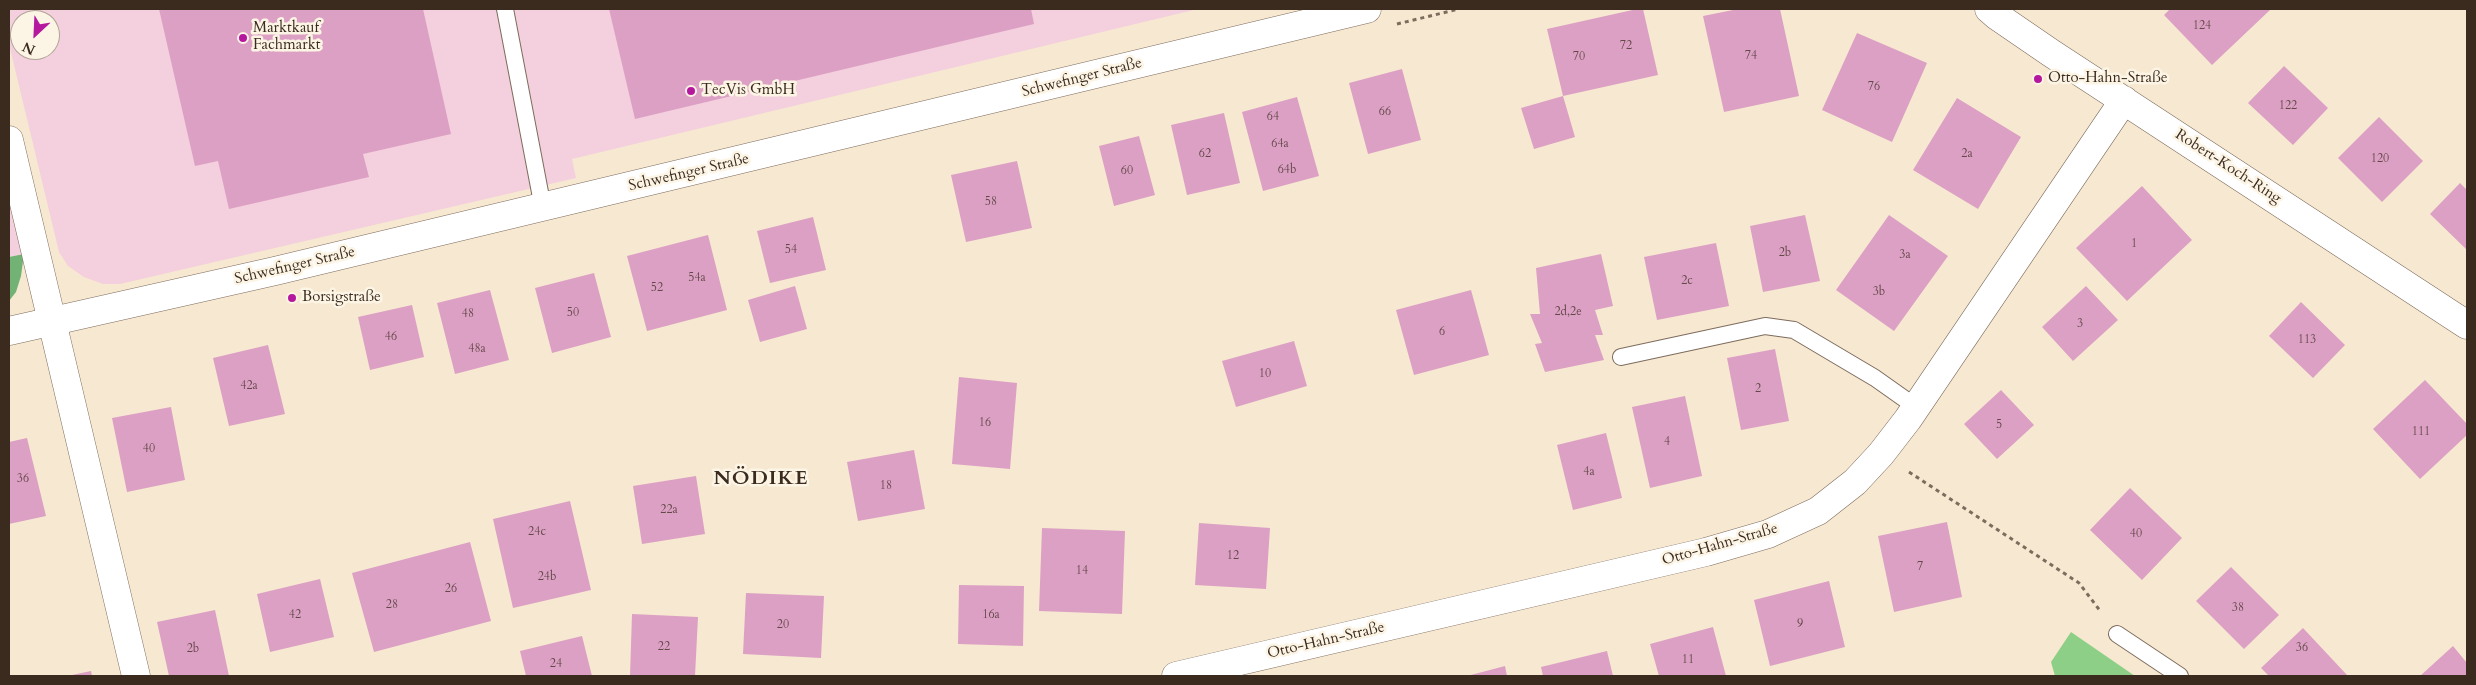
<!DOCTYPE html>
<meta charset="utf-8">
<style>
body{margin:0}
#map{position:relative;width:2476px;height:685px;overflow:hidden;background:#f7e8d1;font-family:Cardo,serif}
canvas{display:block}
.frame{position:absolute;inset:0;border:10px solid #3b2a1e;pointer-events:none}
.north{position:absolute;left:10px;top:10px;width:50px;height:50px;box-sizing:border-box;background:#fcf5e5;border:1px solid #afa495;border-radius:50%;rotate:205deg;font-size:14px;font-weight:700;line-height:20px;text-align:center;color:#3b2a1e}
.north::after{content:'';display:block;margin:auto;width:18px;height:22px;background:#b5179e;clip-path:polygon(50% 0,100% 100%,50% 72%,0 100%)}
</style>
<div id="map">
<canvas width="2476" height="685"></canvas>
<div class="frame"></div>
<div class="north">N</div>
</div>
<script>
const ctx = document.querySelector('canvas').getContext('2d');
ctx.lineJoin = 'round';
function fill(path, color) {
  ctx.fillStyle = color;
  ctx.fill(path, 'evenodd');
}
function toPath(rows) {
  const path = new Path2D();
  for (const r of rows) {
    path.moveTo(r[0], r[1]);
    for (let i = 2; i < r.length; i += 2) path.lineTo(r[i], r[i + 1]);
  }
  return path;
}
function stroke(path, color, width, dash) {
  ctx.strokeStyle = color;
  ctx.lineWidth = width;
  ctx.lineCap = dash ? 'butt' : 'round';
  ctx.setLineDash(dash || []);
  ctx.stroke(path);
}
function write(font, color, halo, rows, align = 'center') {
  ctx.font = font + ' Cardo,serif';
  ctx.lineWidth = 5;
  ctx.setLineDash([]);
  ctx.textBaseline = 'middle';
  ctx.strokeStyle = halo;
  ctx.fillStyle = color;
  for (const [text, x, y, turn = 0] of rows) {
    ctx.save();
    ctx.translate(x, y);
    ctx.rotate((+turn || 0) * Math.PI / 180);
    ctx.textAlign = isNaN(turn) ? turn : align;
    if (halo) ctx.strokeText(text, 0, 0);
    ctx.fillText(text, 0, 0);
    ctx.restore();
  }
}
const built = toPath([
 [9,9,1198,9,572,159,576,178,120,284,103,284,84,277,68,266,59,252,9,44],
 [20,20,50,20,50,50,20,50],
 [9,192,24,254,9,257]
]);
const green = toPath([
 [2071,632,2135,676,2055,676,2051,662]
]);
const forest = toPath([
 [24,254,21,276,16,292,9,301,9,257]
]);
const building = toPath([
 [159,9,423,9,451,134,363,154,369,177,229,209,218,161,195,166],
 [609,9,1031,9,1034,24,635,119],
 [1637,9,1643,9,1658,75,1563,96,1547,29],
 [1738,9,1780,9,1799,96,1724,112,1703,16],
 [2170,9,2269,9,2270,10,2212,65,2164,15],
 [1857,33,1927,63,1892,142,1822,110],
 [2284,66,2328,108,2293,145,2248,103],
 [1402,69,1421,140,1368,154,1349,83],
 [1563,96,1575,137,1534,149,1521,108],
 [1297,97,1319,176,1263,191,1242,112],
 [1957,98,2021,137,1978,209,1913,170],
 [1224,113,1240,183,1187,195,1171,125],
 [2379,117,2423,161,2382,202,2338,158],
 [1139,136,1155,195,1114,206,1099,146],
 [1017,161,1032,228,966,242,951,175],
 [2460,183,2467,190,2467,250,2430,214],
 [2142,186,2192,240,2127,301,2076,248],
 [1805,215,1820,281,1763,292,1750,226],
 [1889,215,1948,256,1894,331,1836,290],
 [813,217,826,270,770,283,757,231],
 [708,235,727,310,647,331,627,256],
 [1716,243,1729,306,1657,320,1644,257],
 [1601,254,1613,306,1595,310,1603,335,1595,335,1604,360,1545,372,1535,344,1542,343,1530,314,1540,314,1536,268],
 [594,273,611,337,552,353,535,288],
 [795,286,807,329,760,342,748,300],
 [2086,286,2118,320,2073,361,2042,327],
 [490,290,509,360,455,374,437,303],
 [1471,290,1489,355,1414,375,1396,310],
 [2301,302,2345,345,2313,378,2269,336],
 [412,305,424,357,370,370,358,317],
 [1294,341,1307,386,1236,407,1222,361],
 [268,345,285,414,229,426,213,358],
 [1775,349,1789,421,1741,430,1727,358],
 [959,377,1017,383,1010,469,952,464],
 [2425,380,2467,424,2467,435,2420,479,2373,429],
 [2001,390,2034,425,1997,459,1964,424],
 [1685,396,1702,476,1650,488,1632,407],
 [171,407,185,480,127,492,112,418],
 [1606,433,1622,498,1573,510,1557,445],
 [27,438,46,516,9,524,9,442],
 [914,450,925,509,858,521,847,462],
 [696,476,705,534,642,544,633,486],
 [2130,488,2182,538,2142,580,2090,530],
 [570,501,591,590,513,608,493,519],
 [1947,522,1962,597,1894,612,1878,536],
 [1199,523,1270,528,1266,589,1195,585],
 [1042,528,1125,531,1122,614,1039,611],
 [470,542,491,621,374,652,352,573],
 [2231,567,2279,615,2244,649,2196,601],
 [320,579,334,637,270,652,257,594],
 [1829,581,1845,647,1770,666,1754,600],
 [959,585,1024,586,1023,646,958,644],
 [746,593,824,596,821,658,743,654],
 [215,610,229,676,169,676,157,622],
 [632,614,698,617,695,676,630,676],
 [1713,627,1726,676,1659,676,1650,644],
 [2303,628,2347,675,2346,676,2269,676,2261,668],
 [582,636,592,676,526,676,520,651],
 [2453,646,2467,663,2467,676,2420,676],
 [1607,651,1613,676,1543,676,1541,667],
 [1505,666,1507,676,1467,676],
 [91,671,92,676,72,676,72,675]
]);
const path = toPath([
 [1397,24,1459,9],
 [1909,472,2079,583,2101,612]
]);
const service = toPath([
 [505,9,543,208],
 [1621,357,1765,326,1794,330,1875,378,1916,407],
 [2117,634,2180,676]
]);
const minor = toPath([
 [1989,9,1997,16,2051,53,2467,325],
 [9,140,136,676],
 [1176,676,1706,552,1768,534,1818,511,1855,482,1881,454,1908,419,2124,100]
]);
const tertiary = toPath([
 [9,331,275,271,1367,9]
]);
const markers = [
 [243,38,5,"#b5179e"],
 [2038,79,5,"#b5179e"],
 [691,91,5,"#b5179e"],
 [292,298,5,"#b5179e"]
];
const numberNames = [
 ["124",2202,26],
 ["72",1626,46],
 ["74",1751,56],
 ["70",1579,57],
 ["76",1874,87],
 ["122",2288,106],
 ["66",1385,112],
 ["64",1273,117],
 ["64a",1280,144],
 ["62",1205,154],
 ["2a",1967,154],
 ["120",2380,159],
 ["64b",1287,170],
 ["60",1127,171],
 ["58",991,202],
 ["1",2134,244],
 ["54",791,250],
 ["2b",1785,253],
 ["3a",1905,255],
 ["54a",697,278],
 ["2c",1687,281],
 ["52",657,288],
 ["3b",1879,292],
 ["2d,2e",1568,312],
 ["50",573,313],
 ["48",468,314],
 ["3",2080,324],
 ["6",1442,332],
 ["46",391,337],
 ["113",2307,340],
 ["48a",477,349],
 ["10",1265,374],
 ["42a",249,386],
 ["2",1758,389],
 ["16",985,423],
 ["5",1999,425],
 ["111",2421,432],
 ["4",1667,442],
 ["40",149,449],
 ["4a",1589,472],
 ["36",23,479],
 ["18",886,486],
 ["22a",669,510],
 ["24c",537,532],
 ["40",2136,534],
 ["12",1233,556],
 ["7",1920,567],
 ["14",1082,571],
 ["24b",547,577],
 ["26",451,589],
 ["28",392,605],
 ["38",2238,608],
 ["42",295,615],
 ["16a",991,615],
 ["9",1800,624],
 ["20",783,625],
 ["22",664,647],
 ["36",2302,648],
 ["2b",193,649],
 ["11",1688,660],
 ["24",556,664]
];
const poiNames = [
 ["Marktkauf",253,29],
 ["Fachmarkt",253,46],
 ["Otto-Hahn-Straße",2048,79],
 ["TecVis GmbH",701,91],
 ["Borsigstraße",302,298]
];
const streetNames = [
 ["Schwefinger Straße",1082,78,-14],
 ["Robert-Koch-Ring",2228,167,33],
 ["Schwefinger Straße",689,173,-13],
 ["Schwefinger Straße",295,266,-13],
 ["Otto-Hahn-Straße",1720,545,-16],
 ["Otto-Hahn-Straße",1326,641,-13]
];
const districtNames = [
 ["NÖDIKE",761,479]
];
fill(built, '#f4cfdd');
fill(green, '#8ecf87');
fill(forest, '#72b274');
fill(building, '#dca0c4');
stroke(service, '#7d6c5d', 18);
stroke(minor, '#7d6c5d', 29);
stroke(tertiary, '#7d6c5d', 29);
stroke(path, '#7d6c5d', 3, [4, 4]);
stroke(service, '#fff', 16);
stroke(minor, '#fff', 28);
stroke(tertiary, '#fff', 28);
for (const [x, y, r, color] of markers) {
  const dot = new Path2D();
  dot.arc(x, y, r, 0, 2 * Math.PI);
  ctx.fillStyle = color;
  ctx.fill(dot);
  stroke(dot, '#fcf5e5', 2);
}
write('12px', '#634848', null, numberNames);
write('15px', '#3b2a1e', '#fcf5e5', poiNames, 'left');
write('15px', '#3b2a1e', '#fcf5e5', streetNames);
ctx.letterSpacing = '1px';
write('bold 20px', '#3b2a1e', '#fcf5e5', districtNames);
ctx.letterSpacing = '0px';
</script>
